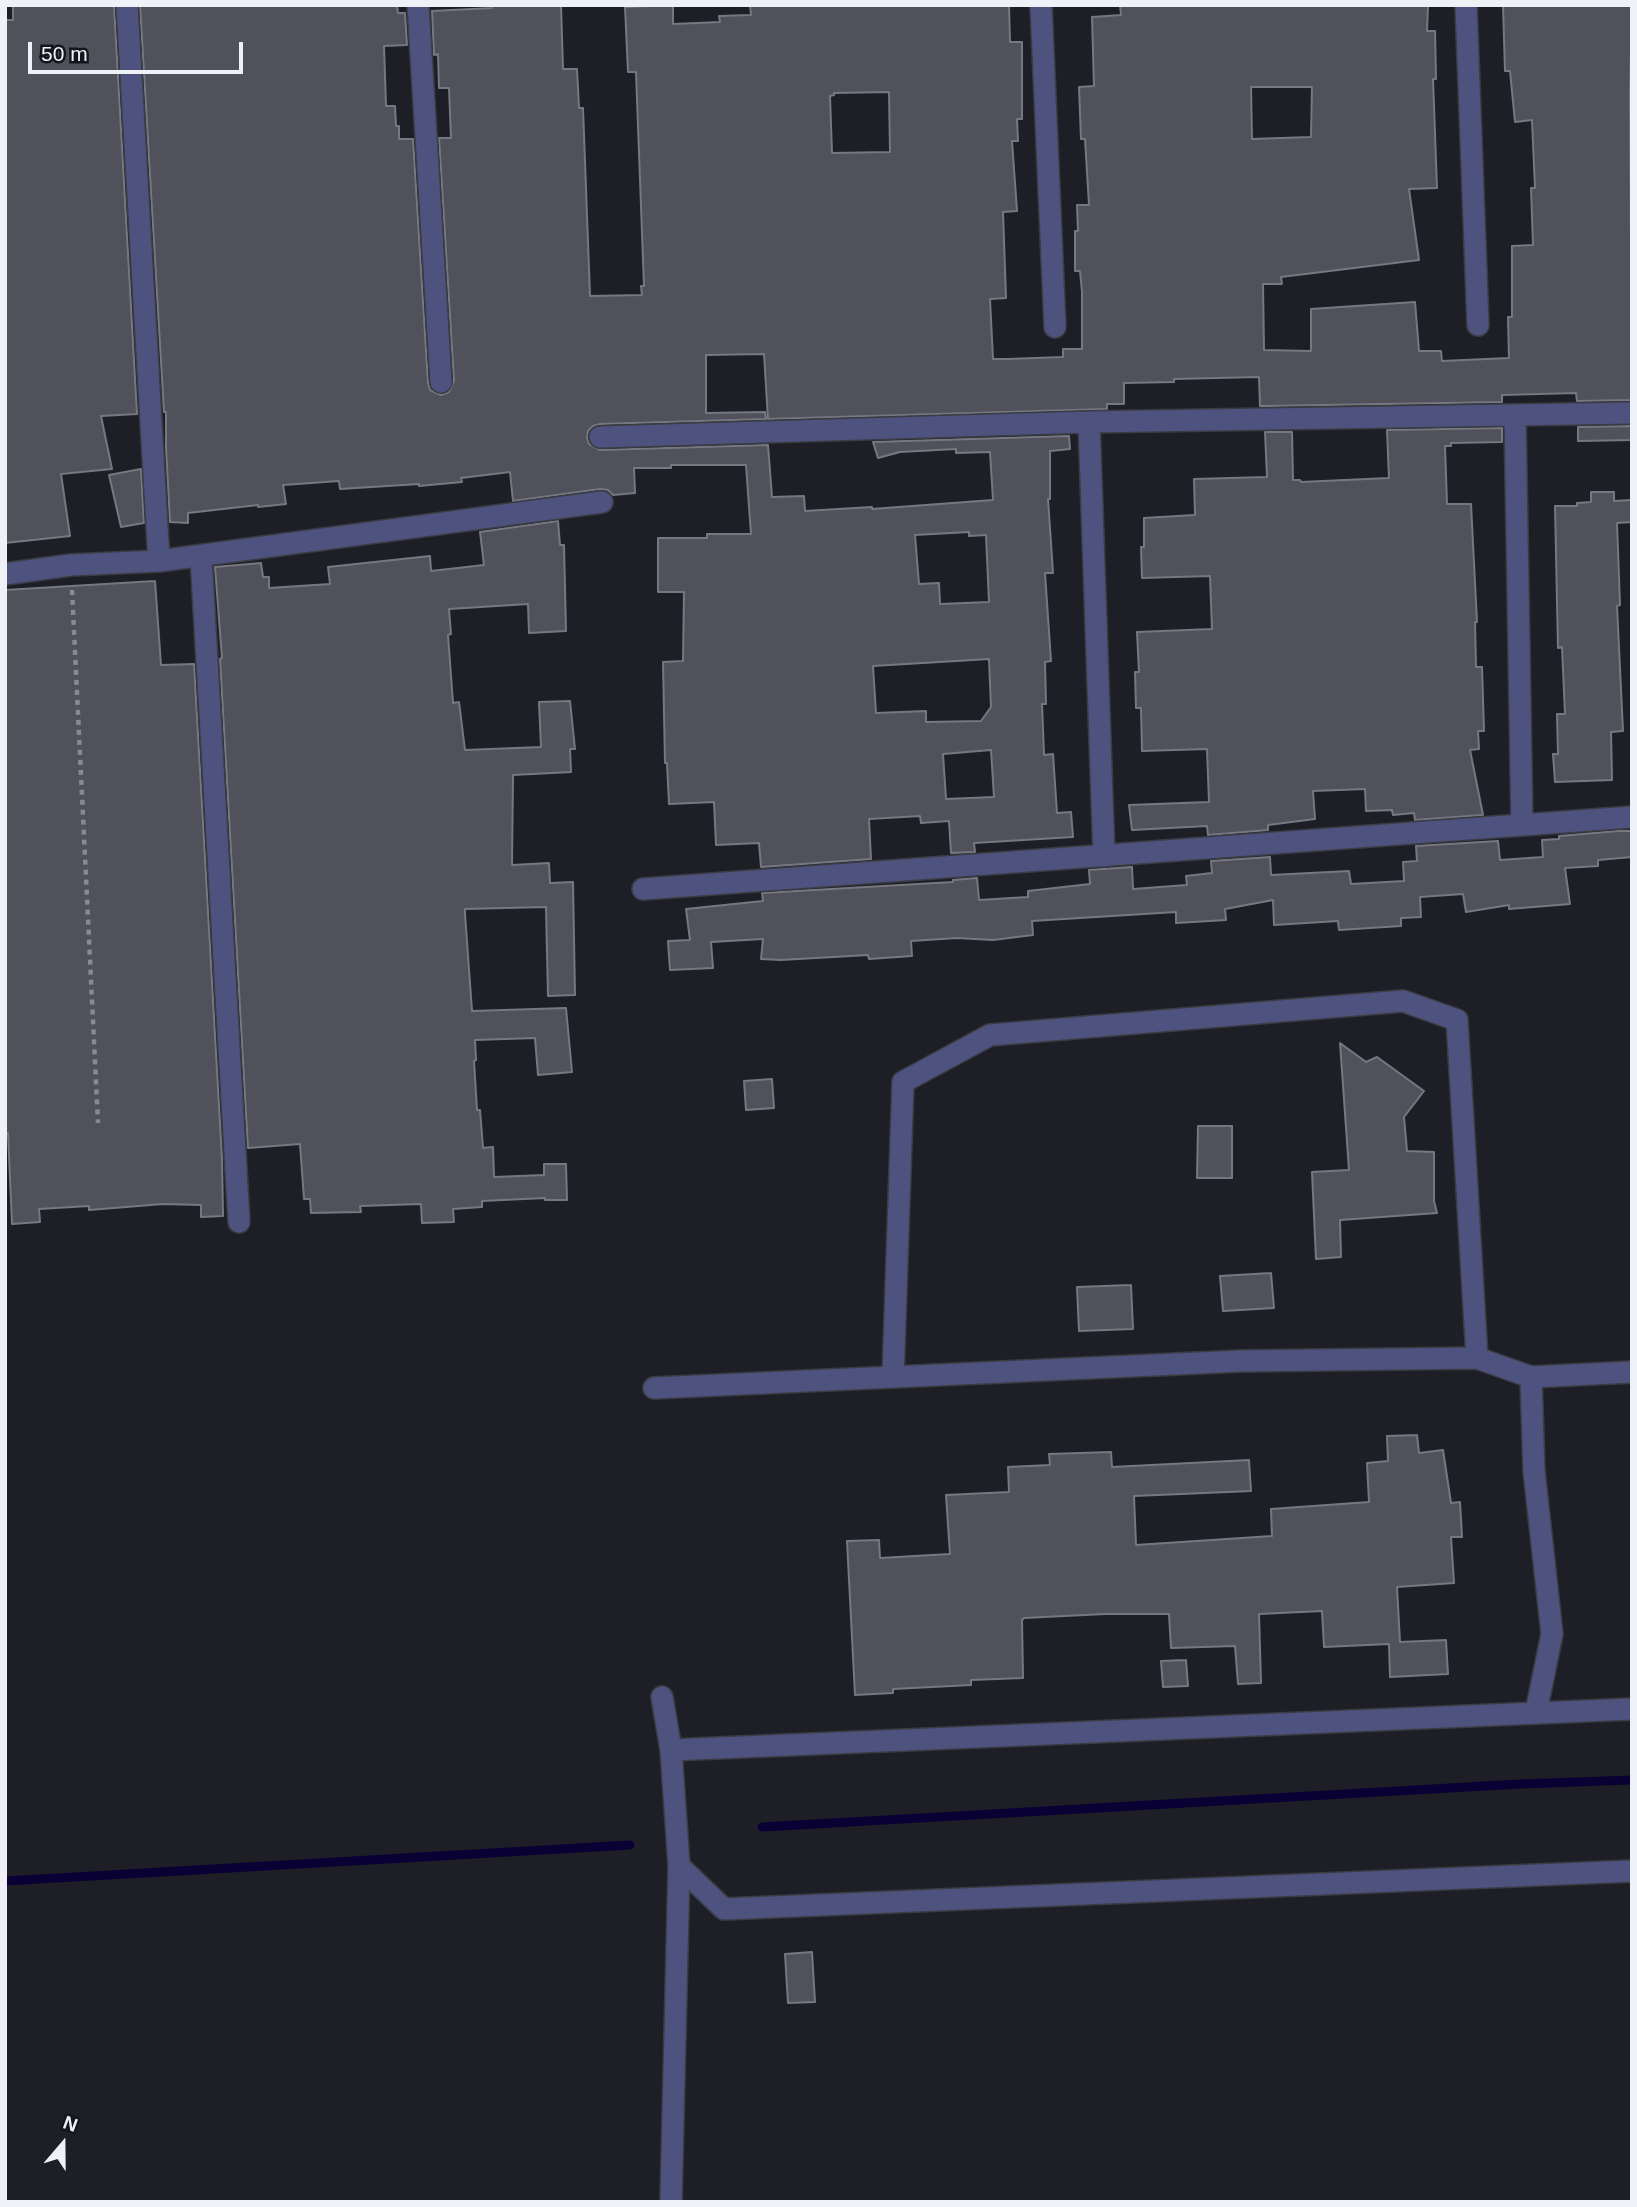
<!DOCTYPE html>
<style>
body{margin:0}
#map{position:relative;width:1637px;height:2207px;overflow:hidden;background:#1e1f26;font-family:Arial,sans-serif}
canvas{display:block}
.frame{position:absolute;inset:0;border:7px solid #f0f1f6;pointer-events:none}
.north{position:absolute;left:28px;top:2109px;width:70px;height:70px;-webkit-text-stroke:5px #15161d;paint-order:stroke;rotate:20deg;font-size:19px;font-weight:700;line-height:28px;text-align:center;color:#f0f1f6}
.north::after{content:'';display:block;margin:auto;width:24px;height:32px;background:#f0f1f6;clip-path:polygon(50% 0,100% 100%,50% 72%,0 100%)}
.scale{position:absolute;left:28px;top:42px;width:215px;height:32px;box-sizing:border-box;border:4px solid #f0f1f6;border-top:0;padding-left:9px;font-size:21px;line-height:24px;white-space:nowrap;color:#f0f1f6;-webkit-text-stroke:5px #15161d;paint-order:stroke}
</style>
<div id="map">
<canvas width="1637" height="2207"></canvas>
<div class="frame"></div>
<div class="north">N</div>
<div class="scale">50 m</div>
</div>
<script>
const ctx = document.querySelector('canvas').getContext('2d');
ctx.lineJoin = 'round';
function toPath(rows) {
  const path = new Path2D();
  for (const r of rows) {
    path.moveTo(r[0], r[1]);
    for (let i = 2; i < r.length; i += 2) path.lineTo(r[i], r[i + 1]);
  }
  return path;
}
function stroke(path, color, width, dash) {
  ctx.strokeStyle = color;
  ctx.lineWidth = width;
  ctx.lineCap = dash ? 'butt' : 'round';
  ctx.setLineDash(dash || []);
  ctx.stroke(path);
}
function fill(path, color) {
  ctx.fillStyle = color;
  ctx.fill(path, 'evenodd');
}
const stream = toPath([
 [762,1827,1520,1784,1632,1780],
 [5,1881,630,1845]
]);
const building = toPath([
 [13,5,114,5,137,414,101,416,112,469,61,474,70,536,5,543,5,20,13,20,13,5],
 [140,5,397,5,398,13,405,13,407,45,384,46,386,106,395,106,396,126,399,126,399,139,413,139,428,383,430,390,441,395,449,392,454,381,439,138,451,138,449,88,439,88,438,54,434,55,432,11,492,8,492,5,561,5,563,69,577,69,579,108,583,108,590,296,642,295,641,286,644,286,636,72,628,72,625,7,673,5,673,24,720,22,719,16,751,15,750,5,1009,5,1010,42,1022,42,1022,119,1017,119,1018,141,1012,141,1017,211,1003,212,1006,298,990,299,993,359,1008,359,1063,357,1063,349,1082,349,1082,292,1080,271,1075,271,1075,231,1078,231,1077,205,1089,205,1085,139,1081,139,1079,87,1094,86,1092,17,1121,15,1120,5,1428,5,1427,31,1435,31,1436,79,1433,79,1437,188,1409,189,1419,260,1281,277,1282,284,1263,284,1264,350,1311,351,1311,309,1415,302,1419,351,1441,351,1442,361,1509,358,1508,317,1512,317,1512,246,1533,245,1531,188,1535,188,1532,120,1515,122,1510,71,1505,71,1503,5,1632,5,1630,92,1632,400,1577,401,1576,393,1502,395,1502,402,1264,406,1260,406,1259,377,1174,379,1174,382,1124,383,1124,404,1107,404,1107,409,768,419,764,354,706,355,706,413,765,412,766,419,600,424,593,426,588,431,587,438,589,444,600,450,768,445,772,497,804,496,805,511,872,507,872,509,993,500,990,452,956,453,956,449,900,452,878,458,873,442,1069,436,1070,449,1050,451,1050,499,1048,499,1053,573,1045,573,1051,661,1045,662,1046,704,1042,704,1044,755,1053,754,1057,813,1071,812,1073,837,974,843,975,852,951,853,949,821,921,823,920,816,869,819,871,859,761,867,759,843,716,845,714,802,669,804,667,763,665,763,663,662,683,661,684,592,658,592,658,538,707,538,707,534,751,534,746,465,671,465,671,468,634,468,635,493,613,495,608,490,600,489,513,501,510,472,461,478,462,482,419,486,419,484,340,489,339,481,283,485,286,504,258,507,258,505,188,513,188,523,170,522,166,447,166,412,164,412,140,5],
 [1251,87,1312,87,1311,137,1252,139,1251,87],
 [889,92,890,152,832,153,830,96,834,95,834,93,889,92],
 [969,532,969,536,986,535,989,602,940,604,939,583,919,584,915,535,969,532],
 [989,659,991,707,981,721,926,722,926,711,876,713,873,666,989,659],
 [991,750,994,797,946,799,943,754,991,750],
 [1632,426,1632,440,1578,441,1578,427,1632,426],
 [1502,428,1502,442,1451,443,1451,446,1445,446,1447,504,1471,504,1477,622,1475,622,1476,667,1482,667,1484,731,1478,731,1479,749,1470,750,1483,815,1415,820,1414,813,1393,815,1392,810,1366,811,1365,789,1313,791,1315,819,1268,825,1268,830,1208,835,1207,826,1132,830,1129,805,1209,802,1207,749,1142,751,1141,708,1136,708,1135,672,1139,672,1137,632,1212,629,1210,576,1142,578,1141,547,1144,547,1144,518,1195,515,1194,479,1267,477,1265,432,1292,432,1293,480,1300,480,1301,482,1389,478,1387,430,1502,428],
 [141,469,144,523,121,527,109,475,141,469],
 [1591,492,1614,492,1614,501,1632,500,1632,522,1617,523,1620,605,1617,606,1623,731,1611,732,1612,780,1555,782,1553,754,1558,754,1557,714,1565,714,1562,647,1558,648,1555,506,1577,506,1577,503,1591,502,1591,492],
 [558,521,560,545,564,545,566,631,529,633,528,604,449,609,451,634,448,635,453,703,459,702,465,750,541,747,539,702,570,701,575,749,570,749,571,772,513,775,512,865,549,863,550,883,573,882,575,995,548,996,546,907,465,909,465,914,472,1011,566,1008,572,1072,538,1075,535,1038,475,1040,476,1060,474,1061,477,1110,480,1110,483,1148,493,1147,494,1177,544,1175,544,1164,566,1164,567,1200,545,1200,545,1198,482,1201,482,1207,453,1209,454,1222,422,1223,421,1204,360,1206,361,1212,311,1213,310,1199,304,1199,300,1144,248,1148,220,659,222,658,215,567,261,563,263,577,269,577,269,588,330,584,328,567,430,556,431,571,484,565,480,532,558,521],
 [155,581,161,665,194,664,222,1159,223,1216,201,1217,201,1205,163,1204,89,1210,89,1206,39,1209,40,1222,12,1224,8,1133,5,1133,5,590,155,581],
 [1618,831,1632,831,1632,857,1598,860,1598,866,1565,868,1570,904,1509,909,1509,905,1466,912,1463,894,1420,897,1421,917,1401,918,1401,926,1339,930,1338,921,1274,925,1273,900,1225,909,1226,920,1176,923,1176,912,1032,921,1033,935,993,940,957,938,911,941,912,956,869,959,868,955,781,960,761,959,763,939,711,942,713,968,670,970,668,941,690,940,686,909,763,901,762,893,953,882,953,880,977,878,979,900,1028,897,1028,891,1090,884,1089,870,1132,867,1133,889,1187,885,1186,876,1212,873,1211,861,1270,857,1271,875,1349,871,1351,884,1404,881,1403,862,1417,861,1416,846,1498,841,1500,860,1543,857,1542,840,1559,839,1559,836,1618,831],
 [1340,1043,1366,1062,1377,1057,1424,1091,1404,1117,1407,1151,1434,1152,1434,1201,1437,1213,1340,1220,1341,1257,1316,1259,1312,1172,1349,1170,1340,1043],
 [772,1079,774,1108,746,1110,744,1081,772,1079],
 [1198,1126,1232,1126,1232,1178,1197,1178,1198,1126],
 [1271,1273,1274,1308,1223,1311,1220,1276,1271,1273],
 [1131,1285,1133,1329,1079,1331,1077,1287,1131,1285],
 [1417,1435,1419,1453,1443,1450,1451,1503,1460,1502,1462,1537,1451,1537,1454,1583,1397,1587,1400,1642,1446,1640,1448,1674,1390,1677,1389,1644,1324,1647,1322,1611,1259,1614,1261,1683,1238,1684,1235,1646,1171,1648,1169,1614,1105,1614,1024,1618,1022,1620,1023,1678,971,1680,971,1685,893,1689,893,1693,855,1695,847,1541,879,1540,880,1558,950,1554,946,1495,1009,1492,1008,1467,1050,1465,1049,1454,1111,1452,1112,1467,1249,1460,1251,1491,1134,1496,1136,1545,1272,1536,1271,1509,1369,1502,1367,1463,1388,1461,1387,1436,1417,1435],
 [1186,1660,1188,1686,1163,1687,1161,1661,1186,1660],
 [812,1952,815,2002,788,2003,785,1954,812,1952]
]);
const path = toPath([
 [72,590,98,1123]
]);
const minor = toPath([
 [127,5,159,561],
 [418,5,441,382],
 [1041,5,1055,327],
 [1466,5,1478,325],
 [1515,415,1522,825],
 [1089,422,1104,856],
 [600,437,1089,422,1632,413],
 [201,556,239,1222],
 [5,574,71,565,159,561,602,502],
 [643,889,1632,817],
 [893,1377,903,1082,990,1035,1403,1001,1457,1020,1477,1358],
 [1531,1377,1534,1471,1552,1634,1536,1712],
 [654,1388,1241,1361,1477,1358,1531,1377,1632,1372],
 [662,1697,671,1750,679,1866,724,1909,1632,1871],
 [671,1750,1632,1709],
 [671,2202,679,1866]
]);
stroke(stream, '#090034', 9);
fill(building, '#50515a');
stroke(building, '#767881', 2);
stroke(minor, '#3b3c43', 24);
stroke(path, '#898a90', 4.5, [5, 5]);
stroke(minor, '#4e527e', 21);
</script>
